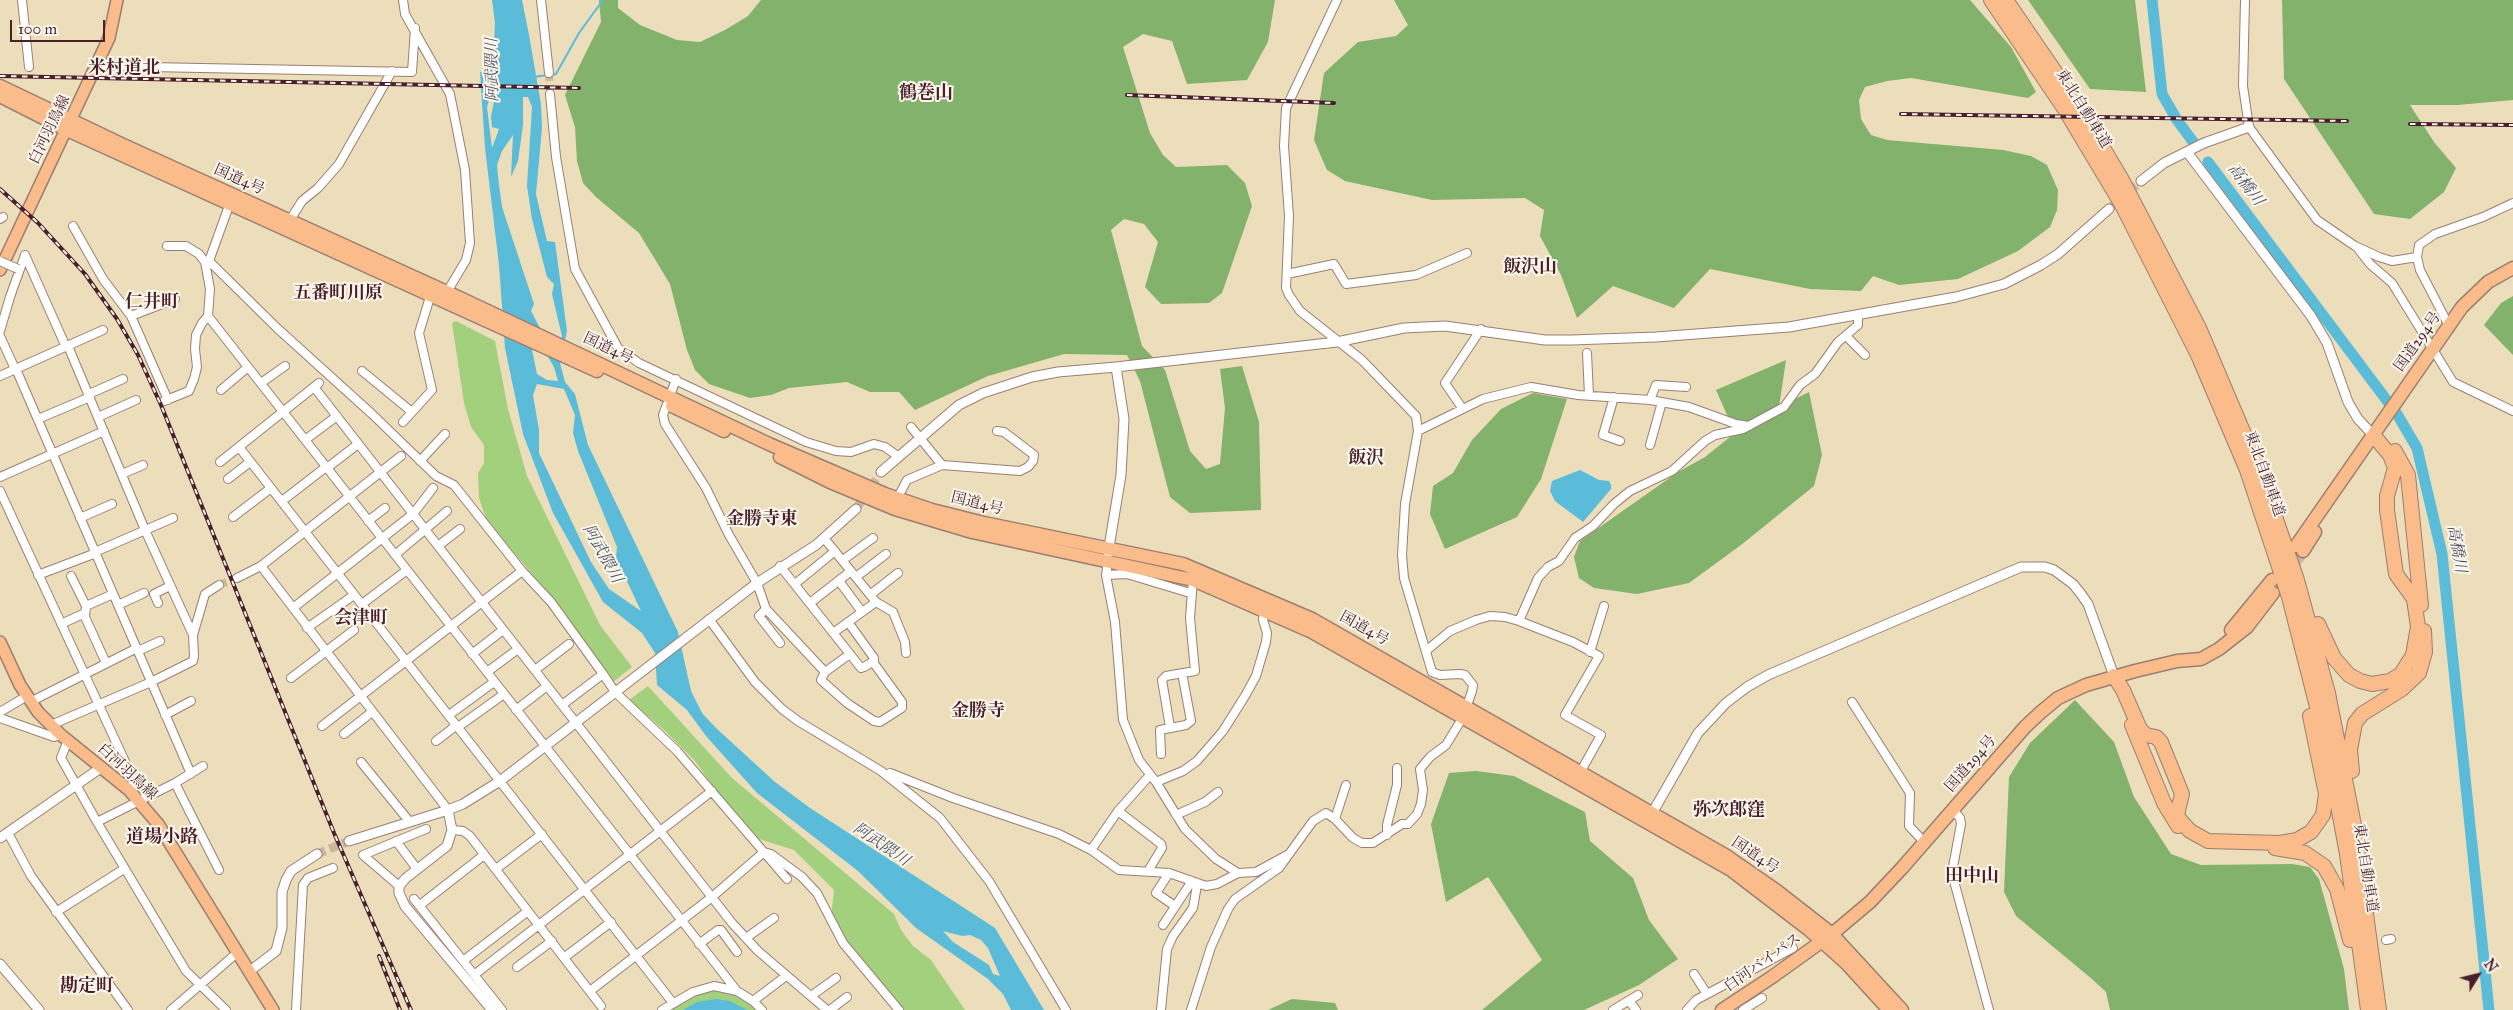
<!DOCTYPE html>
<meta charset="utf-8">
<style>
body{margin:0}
#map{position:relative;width:2513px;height:1010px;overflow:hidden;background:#ecdebb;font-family:"IM FELL Great Primer",serif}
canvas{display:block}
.north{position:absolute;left:2453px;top:950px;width:50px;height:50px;-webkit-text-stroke:4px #fbf7ec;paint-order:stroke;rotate:54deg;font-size:14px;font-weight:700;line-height:20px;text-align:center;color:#4a1f2b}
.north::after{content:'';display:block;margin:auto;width:18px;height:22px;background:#4a1f2b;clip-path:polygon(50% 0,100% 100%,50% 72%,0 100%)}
.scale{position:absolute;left:10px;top:20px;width:95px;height:22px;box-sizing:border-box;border:2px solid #4a1f2b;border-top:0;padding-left:6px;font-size:15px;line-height:18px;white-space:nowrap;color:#4a1f2b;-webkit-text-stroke:4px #fbf7ec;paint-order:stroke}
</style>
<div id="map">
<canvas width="2513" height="1010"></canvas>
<div class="north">N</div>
<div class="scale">100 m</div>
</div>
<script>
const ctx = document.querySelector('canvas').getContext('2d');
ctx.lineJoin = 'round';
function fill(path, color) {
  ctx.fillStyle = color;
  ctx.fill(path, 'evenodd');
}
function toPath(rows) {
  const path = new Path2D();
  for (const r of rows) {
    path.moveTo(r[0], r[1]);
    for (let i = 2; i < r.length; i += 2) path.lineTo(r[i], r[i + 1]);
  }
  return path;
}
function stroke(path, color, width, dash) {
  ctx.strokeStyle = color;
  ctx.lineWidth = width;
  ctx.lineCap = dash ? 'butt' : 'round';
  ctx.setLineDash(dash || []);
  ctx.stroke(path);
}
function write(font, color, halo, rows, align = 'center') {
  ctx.font = font + ' "IM FELL Great Primer","Noto Serif JP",serif';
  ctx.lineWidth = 4;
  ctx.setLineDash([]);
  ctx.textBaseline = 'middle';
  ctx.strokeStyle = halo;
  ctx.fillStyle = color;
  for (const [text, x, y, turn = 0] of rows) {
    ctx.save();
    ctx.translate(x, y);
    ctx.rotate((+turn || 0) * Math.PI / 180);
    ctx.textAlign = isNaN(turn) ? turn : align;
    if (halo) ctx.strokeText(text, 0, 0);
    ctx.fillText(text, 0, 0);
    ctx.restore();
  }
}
const green = toPath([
 [456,321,495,341,508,409,527,476,600,625,632,667,613,682,562,609,487,521,479,498,478,473,484,463,484,445,471,427,464,403,452,323],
 [648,686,732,778,894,914,901,930,913,946,931,960,965,1010,903,1010,864,964,831,918,834,890,794,850,759,839,715,789,695,761,664,730,629,700],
 [709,988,724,990,742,997,759,1010,666,1010,688,996]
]);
const forest = toPath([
 [599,0,618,0,618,8,640,25,677,40,700,42,725,30,748,16,761,0,1275,0,1268,42,1247,80,1187,84,1172,41,1143,34,1123,47,1150,133,1163,155,1176,167,1227,165,1245,183,1252,206,1222,293,1209,303,1161,304,1145,287,1158,242,1144,224,1124,219,1111,230,1142,346,1165,370,1190,451,1206,469,1220,464,1225,408,1220,369,1242,366,1259,422,1261,510,1190,513,1170,497,1140,381,1127,355,1064,354,988,376,915,410,899,392,870,392,847,382,789,388,771,395,750,398,709,384,695,370,687,350,670,284,639,233,596,197,583,183,577,161,575,127,565,95,601,22],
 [1394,0,1970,0,2011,47,2036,92,2028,98,1911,78,1887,81,1865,87,1859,100,1861,119,1871,135,1887,140,2003,150,2031,156,2047,165,2058,190,2057,210,2050,227,2018,251,1958,279,1899,285,1873,276,1861,291,1810,289,1710,269,1674,308,1613,286,1577,318,1561,275,1540,236,1544,210,1525,198,1432,200,1345,181,1327,170,1314,140,1324,73,1358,42,1396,36,1408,25],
 [2028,0,2135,0,2146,92,2090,89],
 [2282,0,2513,0,2513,100,2458,105,2410,105,2434,142,2456,168,2444,192,2410,219,2374,214,2284,79],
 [2513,296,2513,355,2484,325,2501,303],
 [1786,360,1779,407,1809,392,1822,455,1814,486,1741,545,1689,583,1637,594,1594,588,1579,578,1574,557,1580,541,1678,472,1705,457,1735,433,1716,390],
 [1533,393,1567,399,1541,479,1517,517,1445,549,1430,514,1433,486,1453,473,1472,440,1501,409],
 [2075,700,2114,742,2134,797,2171,854,2201,865,2292,864,2310,867,2319,879,2344,969,2349,1010,2110,1010,2106,992,2092,979,2016,916,2004,892,2009,777,2030,743],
 [1476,771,1514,776,1585,812,1590,841,1633,878,1649,920,1678,959,1639,985,1584,1010,1482,1010,1542,960,1488,877,1446,902,1431,824,1449,773],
 [1292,999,1335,1003,1338,1010,1268,1010]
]);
const water = toPath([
 [492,0,522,0,529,35,541,104,542,128,536,194,547,241,555,242,567,331,560,363,565,382,575,394,588,445,678,632,691,691,702,713,716,728,775,782,810,808,995,928,1044,1010,1011,1010,1003,994,988,979,916,928,858,871,757,793,706,736,687,710,657,685,655,653,642,633,603,602,553,513,523,434,505,348,499,265,485,148,480,72,489,70,493,62,495,23],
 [523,97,528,97,532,107,527,186,532,219,547,277,554,284,552,294,562,336,556,359,531,311,534,304,502,207,499,185,497,165,502,151,513,135,511,177,518,161,523,125],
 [489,100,494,101,491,117,492,127,499,129,492,148,487,107],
 [526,320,554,367,558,381,547,380,537,374],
 [537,384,564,389,575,415,573,433,578,451,617,547,616,558,641,611,609,589,591,562,539,453,539,430,533,395],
 [943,931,962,936,970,935,981,940,988,948,1000,976,993,974,989,965,953,942],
 [1580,470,1599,480,1609,481,1611,485,1611,489,1583,522,1555,501,1550,491,1552,481],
 [716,999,730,1001,747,1010,683,1010,697,1002]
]);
const stream = toPath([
 [552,75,556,74,579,33,603,0],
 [534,77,547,75]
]);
const river = toPath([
 [2152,0,2162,94,2177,120,2194,143],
 [2208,162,2397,414,2417,448,2442,554,2489,1010]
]);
const minorTunnel = toPath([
 [549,73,550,94],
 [219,585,237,578]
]);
const tertiaryTunnel = toPath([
 [2109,209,2141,181],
 [856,509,881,472],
 [317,854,349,841]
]);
const trunkTunnel = toPath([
 [2273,593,2303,551]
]);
const minor = toPath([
 [22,0,29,67],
 [403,0,405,14,450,94,465,170,470,243,466,260,447,292],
 [541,0,549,73],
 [2245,0,2243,86,2249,127,2317,220,2355,246,2379,257,2392,261,2417,257],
 [96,66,412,72,415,28],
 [550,94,556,157,575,269,618,348,639,363,806,442,836,451,851,452,874,444,885,447,899,457],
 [0,219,3,217],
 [288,223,302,201,318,188,339,164,392,71],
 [73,226,103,279,131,316,168,400],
 [2359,250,2370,264,2392,283,2453,382,2513,411],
 [25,255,66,347],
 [209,261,277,328,372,414,436,476,454,485,522,571,551,602,603,674,562,705],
 [207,262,209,261,230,203],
 [1287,274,1334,264,1346,284,1416,275,1467,253],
 [131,316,175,299],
 [208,316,737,991],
 [2449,326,2420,270,2417,257,2419,245,2435,234,2483,217,2513,203],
 [0,331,10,297,25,255],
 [0,336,15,369],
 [1846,336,1865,355],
 [68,346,145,530,193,635],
 [1587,353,1589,395],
 [16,369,191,774],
 [362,371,412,412],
 [0,376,103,330],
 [261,383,285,366],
 [314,387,732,923,758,951,827,1010],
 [221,390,248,367],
 [89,394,123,379],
 [670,396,676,379],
 [1614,397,1603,435,1620,441],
 [1650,400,1656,385,1686,387],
 [164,401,189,391,194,379,197,367,195,349,196,335,202,323,208,316,210,289,205,262,199,254,186,246,167,246],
 [667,404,663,415,665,424,706,488,729,535,757,583,766,609,759,616,780,643],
 [1462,408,1445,383,1481,329],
 [98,417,136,400],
 [38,419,90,397],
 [403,422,432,390,419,333,430,297],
 [911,427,942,465],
 [1418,431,1483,399,1531,387,1578,395,1650,400,1689,407,1736,424,1749,426],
 [305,440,337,416],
 [1650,445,1662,402],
 [239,447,673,1003],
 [420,461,445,434],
 [220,462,319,383],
 [327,468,358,444],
 [122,474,143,465],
 [0,477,104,431],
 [228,479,250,462],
 [0,491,134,781,129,790],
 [898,497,907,480,942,465,1020,471,1028,467,1033,461,1034,455,1004,432,997,431],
 [282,501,326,467],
 [233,517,271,488],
 [80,518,112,504],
 [368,521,385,508],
 [824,538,876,602,893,612,905,642,906,653],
 [438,546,460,529],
 [95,552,173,518],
 [395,555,447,511],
 [843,560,873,538],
 [1108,561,1106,575,1115,622,1123,720,1139,760,1156,782,1185,829,1216,859,1238,873,1256,872,1289,854],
 [261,566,448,810],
 [780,566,861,668,864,667,874,661,874,658,848,622],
 [38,575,96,553],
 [1106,575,1127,574,1190,593],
 [71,576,86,606,85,617,106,663],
 [856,577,886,554],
 [237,578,261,566,401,456],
 [839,581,862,612],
 [795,584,835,551],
 [870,595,898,573],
 [158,603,154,594,170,586],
 [810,603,851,571],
 [362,604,407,570],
 [118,605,144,593],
 [86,606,113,594],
 [293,608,413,514,433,488],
 [766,609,825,672],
 [709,619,755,682,782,709,798,721,881,771,940,818,989,881,1066,1010],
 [1519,621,1573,642,1599,656,1565,715,1601,735,1581,771],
 [61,624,85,613],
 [307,628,354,595],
 [833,633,876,602],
 [1427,650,1450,631,1476,620,1490,616,1505,617,1519,621,1538,578,1548,567,1559,561,1575,538,1593,526,1614,504,1630,491,1672,471,1705,441,1715,435,1743,429,1784,407,1800,385,1815,374,1838,342,1858,325,1858,315],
 [138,651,160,641],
 [1590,652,1604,606],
 [472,654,503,630],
 [850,654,825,672,821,680,847,703,874,721,880,722,902,708,902,702,873,662],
 [535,670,569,644],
 [487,672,518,649],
 [603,674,615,692,677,751,787,879],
 [291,678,354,630],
 [30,702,137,648],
 [1852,702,1910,793,1909,826,1925,843],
 [516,710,547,686],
 [0,712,27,696],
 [165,715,191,701],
 [449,715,494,682],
 [0,718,54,737,61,735],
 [51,725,151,682,193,661,194,656,193,635,205,594,219,585],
 [322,726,522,571],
 [458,727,504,694],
 [1170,727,1162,680,1166,676,1195,671,1190,618,1193,580],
 [344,734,372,712],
 [68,740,61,758,97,822,186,971,226,1010],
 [436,741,457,725],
 [1161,754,1160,730,1186,725,1191,721,1182,673],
 [361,762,409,821],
 [890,773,953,798,1059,834,1091,850,1119,870,1169,873,1206,886,1217,884,1238,873],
 [1156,782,1183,771,1197,761,1223,731,1245,696,1256,676,1266,642,1267,633,1263,620,1264,611],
 [175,783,219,870],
 [1953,810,1960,818,1961,824,1953,867,1954,881,1989,1010],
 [1118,811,1161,844,1162,848,1148,871],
 [1176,815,1205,802,1218,792],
 [1335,819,1346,785],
 [97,822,175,783,203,766],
 [452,830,463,831,470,836,601,1006],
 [8,833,31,876,128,1010],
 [1387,835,1387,825,1397,785,1397,768],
 [396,841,417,869],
 [1091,850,1118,811,1150,775],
 [496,869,542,834],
 [1169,873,1156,893,1175,906],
 [399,886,363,855,426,829],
 [414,899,502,1010],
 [420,905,484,855],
 [56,912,124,869],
 [1163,925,1192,881],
 [746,938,774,918],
 [2386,940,2391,939],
 [699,944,718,930,721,930,737,952],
 [565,957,611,922],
 [463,961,528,911],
 [517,967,552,941],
 [1694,974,1707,994],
 [474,975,712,791],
 [590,991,712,897,764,852,771,854,802,877,817,893,843,943,899,1010],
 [811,996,836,978],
 [753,1001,786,976],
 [1629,1001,1636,1010],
 [171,1010,238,952],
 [296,1010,303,885,308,878,333,868],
 [662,1010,693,992,714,986,737,991,753,1001,762,1010],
 [830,1010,847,997],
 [1161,1010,1167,949,1173,936,1193,908,1197,885],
 [1191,1010,1211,947,1228,909,1235,899,1279,868,1313,821,1326,813,1335,819,1353,838,1362,843,1373,843,1402,824,1408,824,1417,814,1421,804,1423,790,1420,769,1430,757,1446,745,1463,717,1472,691,1473,685,1465,675,1460,674,1440,675,1432,672,1404,578,1402,555,1405,504,1418,431,1416,416,1362,360,1300,311,1289,295,1286,288,1289,216,1284,146,1286,108,1337,0],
 [1613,1010,1638,995],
 [1687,1010,1696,1000,1793,948],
 [1743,1010,1762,998]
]);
const tertiary = toPath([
 [2187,152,2311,316,2327,343,2348,402,2358,419,2374,436],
 [2141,181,2164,163,2204,143,2249,127],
 [881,472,959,405,983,393,1032,377,1058,372,1116,367,1337,342,1404,328,1445,326,1545,340,1572,340,1656,337,1789,327,1956,297,2004,284,2041,265,2058,254,2109,209],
 [1108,553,1121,475,1124,419,1116,367],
 [448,810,452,830,447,846,406,878,399,886,399,893,405,906,492,1010],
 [1650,817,1698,733,1726,703,1747,687,1768,675,2021,567,2045,567,2054,570,2073,584,2081,594,2088,604,2114,676],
 [0,838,102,767],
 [349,841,448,810,463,804,500,781,757,583,816,545,856,509],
 [0,964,39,1010],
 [250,971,276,951,282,928,282,892,286,880,291,871,317,854]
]);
const primary = toPath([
 [0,270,109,38,117,0],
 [0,642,20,685,38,712,61,735,129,790,158,824,273,1010]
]);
const trunk = toPath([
 [0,86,121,144,460,298,769,444,885,494,932,510,984,523,1183,564,1312,619,1725,855,1777,891,1832,934,1902,1010],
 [0,96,67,130,597,371],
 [672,406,724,431],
 [780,457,830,482,895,509,972,532,1193,580,1312,632,1731,870,1808,929,1846,963,1889,1010],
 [2296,546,2462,307,2488,282,2513,268],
 [2303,551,2315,532],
 [2231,630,2272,580],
 [1722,1010,1772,977,1832,934,1870,902,1902,868,2025,727,2041,712,2058,698,2086,685,2135,671,2177,661,2201,659,2219,649,2247,627,2273,593]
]);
const motorway = toPath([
 [1991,0,2064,108,2122,205,2198,355,2247,470,2289,597,2326,742,2347,854,2368,1010],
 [2006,0,2075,101,2121,178,2199,328,2256,462,2297,580,2328,693,2354,825,2379,1010],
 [2395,451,2408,475,2421,605],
 [2318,624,2334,658,2349,675,2360,681,2372,684,2390,681,2401,674,2413,655,2418,627,2414,599,2396,574,2387,510,2387,496,2395,468,2390,455,2374,436],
 [2114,676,2123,690,2140,729,2146,735,2156,737,2161,742,2182,794,2177,815,2180,820,2190,831,2208,841,2280,843,2297,840,2311,832,2323,815,2326,794,2310,716],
 [2132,725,2164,803,2178,826],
 [2352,771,2350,750,2355,723,2362,714,2402,689,2419,673,2425,652,2424,631],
 [2275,848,2305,853,2324,866,2337,889,2350,940]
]);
const rail = toPath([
 [0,76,579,88],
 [1127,95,1334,103],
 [1901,114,2347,121],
 [2410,124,2513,125],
 [0,189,38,223,85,274,117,319,138,355,161,405,334,833,411,1010],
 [379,956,400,1010]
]);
const minorBridge = toPath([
 [0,261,18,269]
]);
const streetNames = [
 ["東北自動車道",2083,109,58],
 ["白河羽鳥線",50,130,-64],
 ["国道4号",239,180,24],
 ["国道294号",2418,342,-55],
 ["国道4号",608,349,25],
 ["東北自動車道",2264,474,70],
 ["国道4号",977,504,14],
 ["国道4号",1364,629,29],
 ["国道294号",1971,764,-49],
 ["白河羽鳥線",127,772,43],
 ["国道4号",1755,856,34],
 ["東北自動車道",2365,868,81],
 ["白河バイパス",1763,963,-35]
];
const waterNames = [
 ["阿武隈川",493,70,-91],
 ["高橋川",2245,185,53],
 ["高橋川",2456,549,80],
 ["阿武隈川",602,554,61],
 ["阿武隈川",881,845,34]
];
const quarterNames = [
 ["米村道北",124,69],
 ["鶴巻山",926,94],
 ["飯沢山",1530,268],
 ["五番町川原",338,294],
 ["仁井町",152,303],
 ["飯沢",1366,459],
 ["金勝寺東",762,520],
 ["会津町",361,619],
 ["金勝寺",978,712],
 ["弥次郎窪",1729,811],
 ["道場小路",162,838],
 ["田中山",1972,877],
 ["勘定町",87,987]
];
fill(green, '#a3d07d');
fill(forest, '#82b26c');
fill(water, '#5abcd8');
stroke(stream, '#5abcd8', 2);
stroke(river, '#5abcd8', 11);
stroke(minorTunnel, '#ccb89e', 8, [8, 4]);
stroke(tertiaryTunnel, '#ccb89e', 9, [9, 4.5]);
stroke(trunkTunnel, '#ccb89e', 12, [12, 6]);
stroke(minor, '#9b7e73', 10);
stroke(tertiary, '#9b7e73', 11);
stroke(primary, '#9b7e73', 14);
stroke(trunk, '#9b7e73', 15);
stroke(motorway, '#9b7e73', 16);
stroke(minor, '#fff', 8);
stroke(tertiary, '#fff', 9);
stroke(primary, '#f9bc8a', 11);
stroke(trunk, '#f9bc8a', 12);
stroke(motorway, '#f9bc8a', 14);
stroke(rail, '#4a1f2b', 4);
stroke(rail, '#fbf7ec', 2, [5.5]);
stroke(minorBridge, '#9b7e73', 10, []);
stroke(minorBridge, '#fff', 8);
write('15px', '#4a1f2b', '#fbf7ec', streetNames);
write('italic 16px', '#505668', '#fbf7ec', waterNames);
write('bold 18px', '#4a1f2b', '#fbf7ec', quarterNames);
</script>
